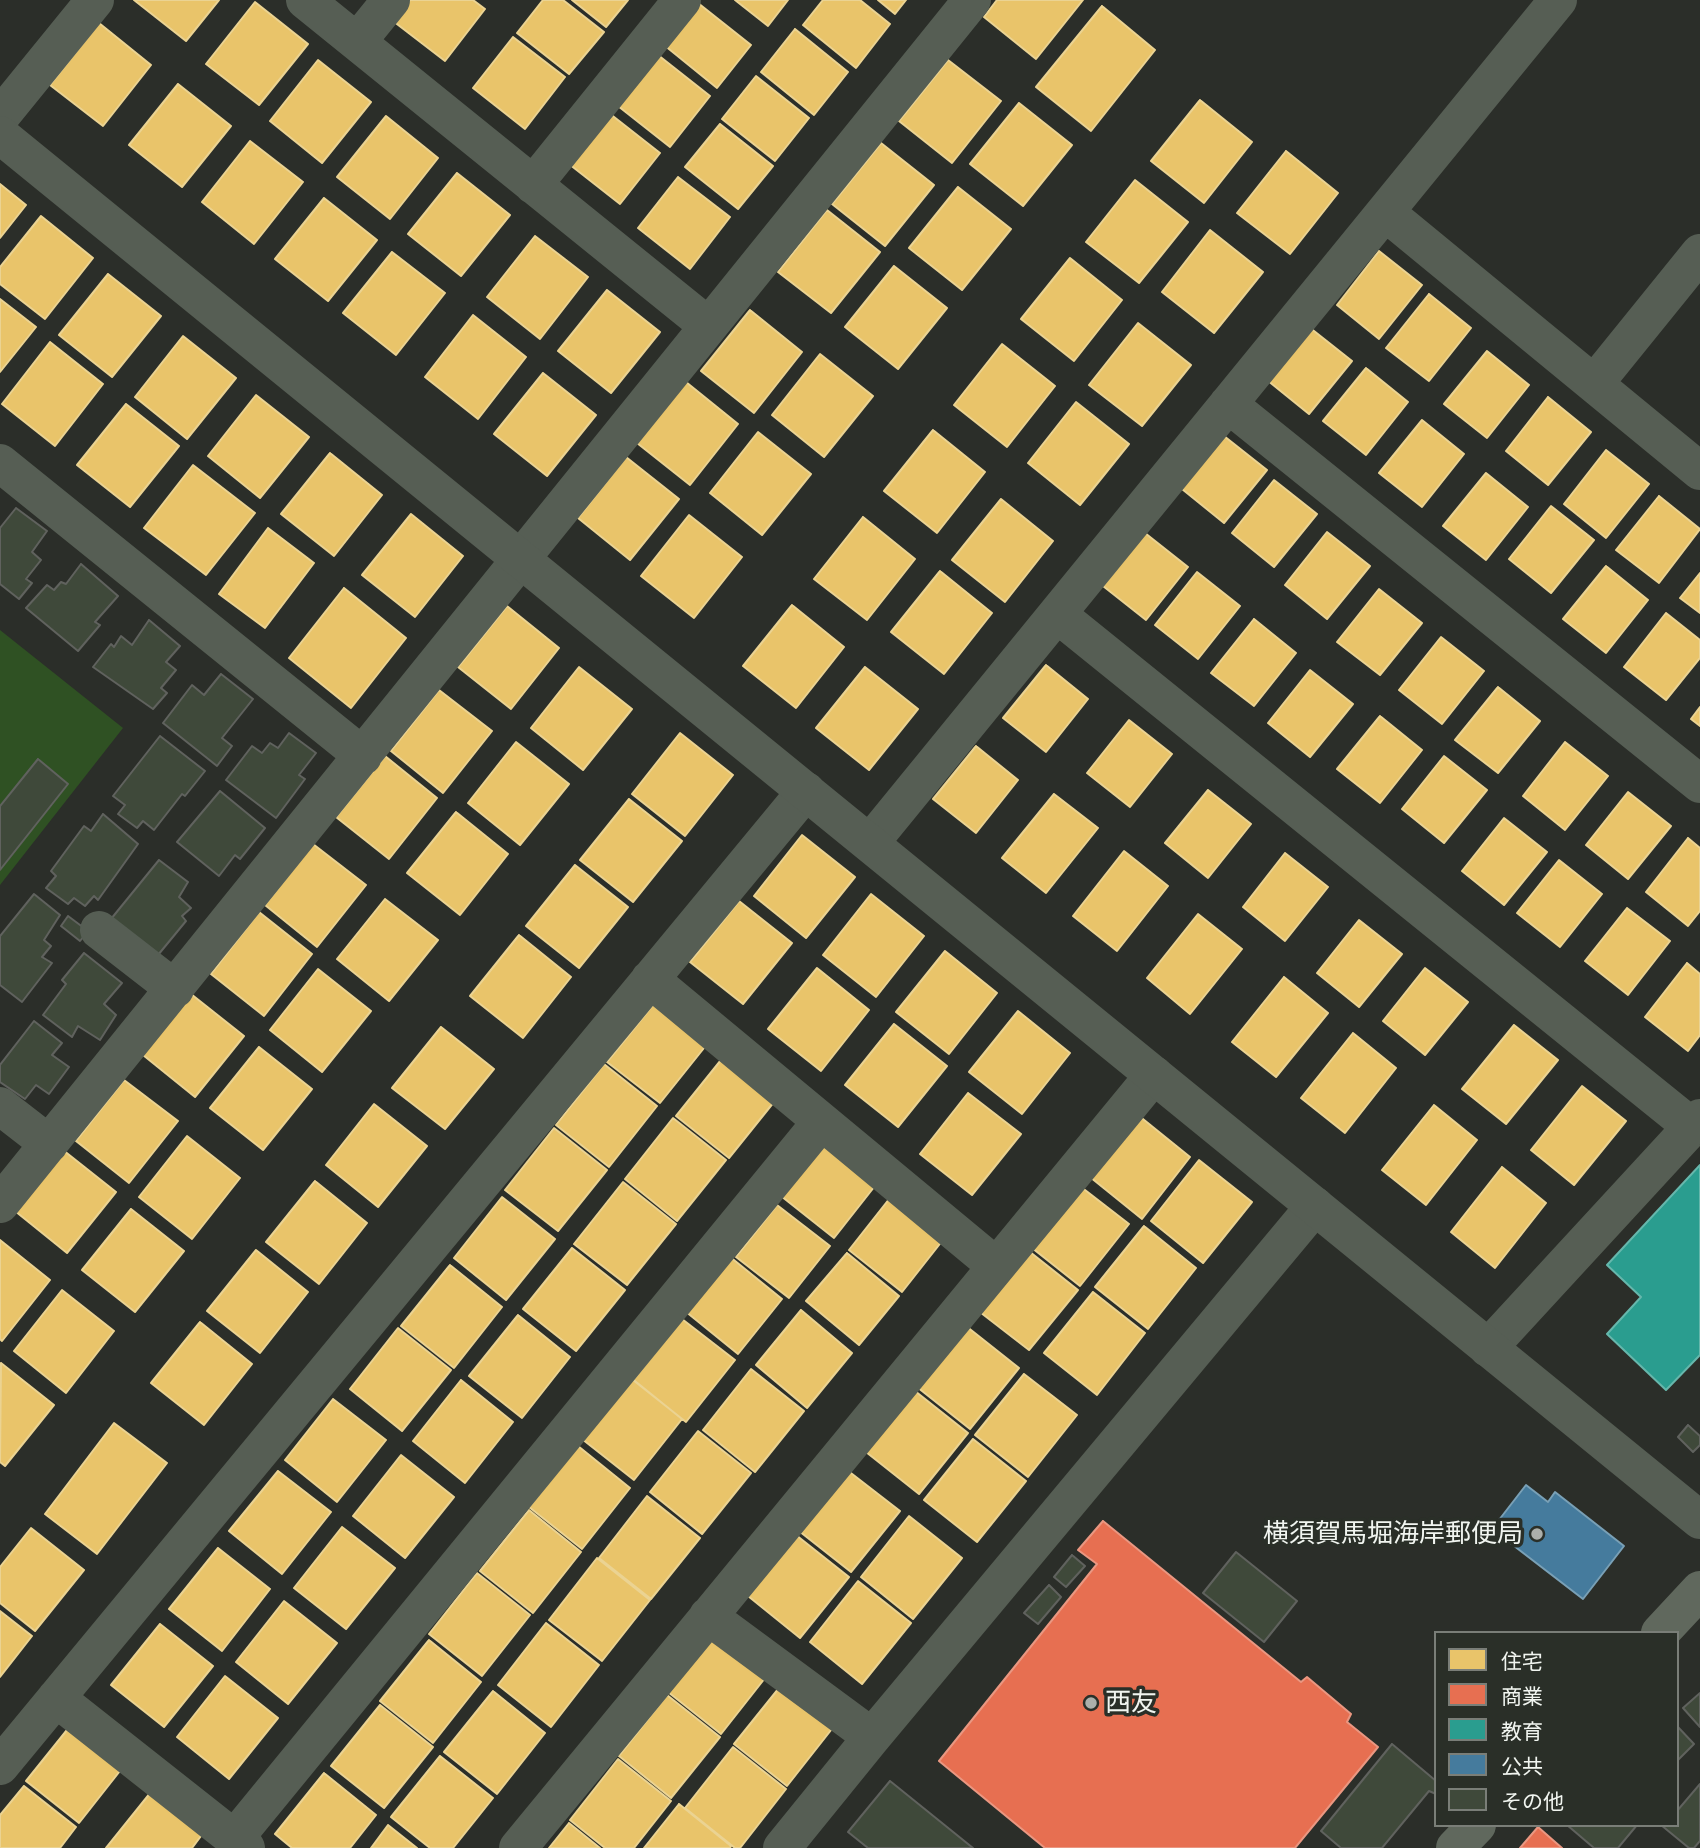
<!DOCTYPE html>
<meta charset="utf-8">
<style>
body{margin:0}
#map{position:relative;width:1700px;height:1848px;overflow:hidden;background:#2b2e29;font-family:Figtree,"Noto Sans JP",sans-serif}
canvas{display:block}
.legend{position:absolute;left:1434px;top:1631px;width:245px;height:196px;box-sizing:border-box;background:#2a2f28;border:2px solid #7a7e78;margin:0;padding:9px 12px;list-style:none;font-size:21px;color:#f1f5f0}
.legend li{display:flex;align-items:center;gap:14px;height:35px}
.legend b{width:35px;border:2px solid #7a7e78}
</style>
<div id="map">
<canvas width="1700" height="1848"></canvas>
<ul class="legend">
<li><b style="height:19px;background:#e9c46a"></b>住宅</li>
<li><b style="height:19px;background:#e76f51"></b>商業</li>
<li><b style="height:19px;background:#2a9d8f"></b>教育</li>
<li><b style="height:19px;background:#457b9d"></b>公共</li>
<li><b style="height:19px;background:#3f493a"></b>その他</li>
</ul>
</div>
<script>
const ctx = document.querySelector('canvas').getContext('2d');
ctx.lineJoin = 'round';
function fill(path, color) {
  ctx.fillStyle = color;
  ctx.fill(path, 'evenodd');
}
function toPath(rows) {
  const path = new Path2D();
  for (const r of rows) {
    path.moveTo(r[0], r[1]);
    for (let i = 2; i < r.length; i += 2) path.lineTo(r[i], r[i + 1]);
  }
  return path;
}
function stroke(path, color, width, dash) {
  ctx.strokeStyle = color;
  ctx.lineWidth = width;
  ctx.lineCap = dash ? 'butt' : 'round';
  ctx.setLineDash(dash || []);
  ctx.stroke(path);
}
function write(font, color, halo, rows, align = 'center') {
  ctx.font = font + ' Figtree,"Noto Sans JP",sans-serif';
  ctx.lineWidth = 7;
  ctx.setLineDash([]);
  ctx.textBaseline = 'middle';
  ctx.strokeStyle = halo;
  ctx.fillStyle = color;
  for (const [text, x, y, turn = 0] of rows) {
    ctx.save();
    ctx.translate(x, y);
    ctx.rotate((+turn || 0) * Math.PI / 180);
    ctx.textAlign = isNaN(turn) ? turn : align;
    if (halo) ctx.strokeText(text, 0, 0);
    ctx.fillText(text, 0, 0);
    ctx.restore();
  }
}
const green = toPath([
 [0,630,123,728,0,885]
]);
const homes = toPath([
 [134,0,219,0,186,41,134,0],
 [410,0,473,0,485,9,445,61,393,21,410,0],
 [543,0,563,0,604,32,569,74,517,33,543,0],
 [572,0,628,0,606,27,572,0],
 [735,0,788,0,768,26,735,0],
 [823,0,860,0,890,24,856,68,803,25,823,0],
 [878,0,906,0,895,14,878,0],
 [997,0,1083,0,1036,59,984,17,997,0],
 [255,2,308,44,259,105,206,64,255,2],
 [698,3,751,45,717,88,664,45,698,3],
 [1102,6,1155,50,1091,131,1036,87,1102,6],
 [99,23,151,65,103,126,50,85,99,23],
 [795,29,848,72,814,115,761,72,795,29],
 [513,37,565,77,525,129,473,88,513,37],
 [658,55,710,96,670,147,618,106,658,55],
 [318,60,371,102,322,163,270,121,318,60],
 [948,60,1001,101,952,163,899,121,948,60],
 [756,76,809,118,775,161,722,119,756,76],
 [178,84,231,126,182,187,129,145,178,84],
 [1200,100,1252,142,1204,203,1151,161,1200,100],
 [1019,103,1072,145,1023,206,970,164,1019,103],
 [609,113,660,153,620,204,569,164,609,113],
 [386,116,438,158,390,219,337,177,386,116],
 [720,124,773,166,738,209,685,167,720,124],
 [250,141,303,182,254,244,202,202,250,141],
 [881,143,934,185,885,246,832,204,881,143],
 [1286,151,1338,193,1290,254,1237,213,1286,151],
 [457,173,510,215,461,276,408,234,457,173],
 [678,177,730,217,690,269,638,228,678,177],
 [1135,180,1188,222,1139,283,1086,242,1135,180],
 [0,184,26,205,0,238,0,184],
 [958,187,1011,229,962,290,909,248,958,187],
 [324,198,377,240,328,301,275,259,324,198],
 [827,210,880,252,831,313,778,272,827,210],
 [41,216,93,258,45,319,0,284,0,267,41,216],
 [1210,230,1263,272,1214,333,1162,292,1210,230],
 [535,236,588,277,540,339,487,297,535,236],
 [1379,251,1422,285,1379,339,1337,305,1379,251],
 [392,252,445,293,396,355,343,313,392,252],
 [1070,258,1122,300,1074,361,1021,319,1070,258],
 [894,266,947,308,898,369,845,327,894,266],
 [108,274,161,316,112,377,59,335,108,274],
 [607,290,660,332,611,393,558,351,607,290],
 [1429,294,1471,328,1429,381,1386,348,1429,294],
 [0,299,36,327,0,372,0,299],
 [750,310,802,352,754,413,701,371,750,310],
 [473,315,526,357,478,419,425,377,473,315],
 [1138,323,1191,365,1142,426,1089,385,1138,323],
 [1309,327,1352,361,1309,414,1267,380,1309,327],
 [183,336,236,378,187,439,135,397,183,336],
 [50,342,103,384,55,446,2,404,50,342],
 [1002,344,1055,386,1007,447,954,405,1002,344],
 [1487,351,1529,385,1487,438,1444,404,1487,351],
 [820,354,873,396,824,457,772,415,820,354],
 [1366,368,1408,402,1366,455,1323,421,1366,368],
 [543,373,596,415,547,476,494,434,543,373],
 [686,382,738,424,690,485,637,443,686,382],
 [256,395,309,437,260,498,208,456,256,395],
 [1548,397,1591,432,1548,485,1506,451,1548,397],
 [1076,402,1129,444,1080,505,1028,463,1076,402],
 [126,404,179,446,130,507,77,465,126,404],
 [1422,420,1464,454,1422,507,1379,473,1422,420],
 [933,430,985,472,937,533,884,491,933,430],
 [758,432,811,474,762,535,710,493,758,432],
 [1224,436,1267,470,1224,523,1182,489,1224,436],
 [1606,450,1649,484,1606,538,1564,504,1606,450],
 [330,453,382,495,334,556,281,514,330,453],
 [626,457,679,499,630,560,578,518,626,457],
 [193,465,255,513,206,575,144,528,193,465],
 [1486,473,1528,507,1486,560,1443,526,1486,473],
 [1274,480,1317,514,1274,567,1232,533,1274,480],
 [1659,496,1700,529,1659,583,1616,550,1659,496],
 [1001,499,1053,541,1005,602,952,560,1001,499],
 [1551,506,1594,540,1551,593,1509,559,1551,506],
 [411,514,463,556,415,617,362,575,411,514],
 [689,515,742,557,694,618,641,576,689,515],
 [863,517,915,559,867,620,814,579,863,517],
 [268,528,314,563,265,628,219,594,268,528],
 [1327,532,1370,566,1327,619,1285,585,1327,532],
 [1145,533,1188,567,1146,620,1103,586,1145,533],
 [1606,566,1648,600,1606,653,1563,619,1606,566],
 [940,571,992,613,944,674,891,632,940,571],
 [1197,572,1240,606,1198,659,1155,625,1197,572],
 [1700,573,1700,613,1680,598,1700,573],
 [344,588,406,638,351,708,289,658,344,588],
 [1379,589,1422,623,1380,675,1337,642,1379,589],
 [792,605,844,647,796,708,743,666,792,605],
 [507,606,559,648,511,709,458,667,507,606],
 [1666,613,1700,640,1700,658,1666,700,1624,667,1666,613],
 [1254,619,1296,653,1254,706,1211,673,1254,619],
 [1441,637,1484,671,1442,724,1399,690,1441,637],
 [1046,665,1088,699,1046,752,1003,718,1046,665],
 [579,667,632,709,583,770,531,728,579,667],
 [865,667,918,709,869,770,816,728,865,667],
 [1310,670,1353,704,1310,757,1268,723,1310,670],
 [1498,687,1540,721,1498,773,1455,740,1498,687],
 [439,690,492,731,443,793,391,751,439,690],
 [1700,707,1700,726,1691,719,1700,707],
 [1380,716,1422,750,1380,803,1337,769,1380,716],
 [1129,720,1172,754,1130,807,1087,773,1129,720],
 [680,733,733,775,685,836,632,794,680,733],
 [516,742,569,784,520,845,468,803,516,742],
 [1565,742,1608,776,1565,830,1523,796,1565,742],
 [976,746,1018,780,976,833,933,799,976,746],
 [385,756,437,798,389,859,336,817,385,756],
 [1444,756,1487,790,1444,843,1402,809,1444,756],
 [1208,790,1251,824,1208,878,1165,843,1208,790],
 [1628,792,1671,826,1628,879,1586,845,1628,792],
 [1054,794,1098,828,1046,893,1002,858,1054,794],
 [629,799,682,841,633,902,580,860,629,799],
 [456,812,508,854,460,915,407,873,456,812],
 [1504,818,1547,852,1504,905,1462,871,1504,818],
 [802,835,855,877,806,938,754,896,802,835],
 [1688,838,1700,848,1700,911,1688,926,1646,892,1688,838],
 [313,844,366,885,317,947,265,905,313,844],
 [1124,851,1168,886,1117,951,1073,916,1124,851],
 [1285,853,1328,887,1285,941,1243,907,1285,853],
 [1559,860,1602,894,1560,947,1517,913,1559,860],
 [575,865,628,907,579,968,526,926,575,865],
 [871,894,924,936,876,997,823,955,871,894],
 [385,899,438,940,389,1001,337,959,385,899],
 [739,901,792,943,743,1004,690,962,739,901],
 [1627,908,1670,941,1628,995,1585,961,1627,908],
 [259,912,312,954,264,1016,211,974,259,912],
 [1198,914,1242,949,1190,1014,1147,978,1198,914],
 [1359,920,1402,954,1359,1007,1317,973,1359,920],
 [519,935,571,977,523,1038,470,996,519,935],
 [945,951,997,993,949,1054,896,1012,945,951],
 [1687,963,1700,974,1700,1035,1688,1051,1645,1017,1687,963],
 [817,968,869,1010,821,1071,768,1029,817,968],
 [1425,968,1468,1002,1425,1055,1383,1021,1425,968],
 [318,969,371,1011,322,1072,270,1030,318,969],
 [1284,977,1328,1013,1276,1077,1232,1042,1284,977],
 [191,994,244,1036,195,1097,143,1055,191,994],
 [656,1001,708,1043,660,1103,607,1062,656,1001],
 [1018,1011,1070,1053,1022,1114,969,1072,1018,1011],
 [894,1024,947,1066,898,1127,845,1085,894,1024],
 [1514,1025,1558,1060,1506,1124,1462,1089,1514,1025],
 [441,1027,494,1069,445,1129,392,1088,441,1027],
 [1353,1033,1396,1068,1345,1133,1301,1098,1353,1033],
 [259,1047,312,1089,263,1150,210,1108,259,1047],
 [725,1055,778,1097,729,1158,676,1116,725,1055],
 [604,1064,657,1106,609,1167,556,1125,604,1064],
 [124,1080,178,1121,129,1183,76,1141,124,1080],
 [1582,1086,1626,1121,1574,1185,1531,1150,1582,1086],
 [968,1093,1021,1134,972,1195,920,1154,968,1093],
 [374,1104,427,1146,378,1207,326,1165,374,1104],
 [1434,1105,1477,1140,1426,1205,1382,1170,1434,1105],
 [1138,1115,1190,1157,1142,1219,1090,1177,1138,1115],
 [673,1118,726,1160,677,1221,625,1179,673,1118],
 [554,1128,607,1170,558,1231,505,1190,554,1128],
 [830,1135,882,1177,834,1238,781,1196,830,1135],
 [187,1136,240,1178,192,1239,139,1197,187,1136],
 [63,1150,116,1192,67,1253,15,1211,63,1150],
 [1199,1160,1252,1202,1203,1263,1151,1221,1199,1160],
 [1502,1167,1546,1203,1495,1268,1451,1232,1502,1167],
 [315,1181,367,1223,319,1284,266,1242,315,1181],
 [623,1182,676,1224,627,1285,574,1244,623,1182],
 [1076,1183,1129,1224,1080,1286,1027,1244,1076,1183],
 [897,1189,950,1231,902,1292,849,1250,897,1189],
 [502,1197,555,1239,506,1300,454,1258,502,1197],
 [777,1205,830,1246,789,1298,736,1257,777,1205],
 [131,1209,184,1251,135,1312,82,1270,131,1209],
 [1144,1226,1196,1268,1148,1329,1095,1287,1144,1226],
 [0,1240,50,1280,2,1341,0,1339,0,1240],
 [572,1248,625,1290,576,1351,523,1309,572,1248],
 [1025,1248,1078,1290,1029,1350,976,1309,1025,1248],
 [256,1250,308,1292,260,1353,207,1311,256,1250],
 [847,1253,899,1296,859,1345,806,1301,847,1253],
 [729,1256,782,1299,738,1354,685,1311,729,1256],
 [450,1265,502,1307,454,1368,401,1326,450,1265],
 [62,1290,114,1331,66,1393,14,1351,62,1290],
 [1093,1292,1145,1333,1097,1395,1044,1353,1093,1292],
 [801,1310,852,1353,807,1408,756,1365,801,1310],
 [518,1315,570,1357,522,1418,469,1376,518,1315],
 [682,1319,735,1360,686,1422,633,1380,682,1319],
 [200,1322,252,1364,204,1425,151,1383,200,1322],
 [966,1326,1019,1368,970,1429,917,1387,966,1326],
 [398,1328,451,1370,402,1431,350,1389,398,1328],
 [1,1363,54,1405,5,1466,0,1462,1,1363],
 [751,1369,804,1411,755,1472,703,1430,751,1369],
 [1024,1374,1077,1415,1028,1477,975,1435,1024,1374],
 [630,1377,682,1419,634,1480,582,1439,630,1377],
 [461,1380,513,1422,465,1483,413,1441,461,1380],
 [915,1391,968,1433,919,1494,866,1452,915,1391],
 [333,1399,386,1440,337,1502,285,1460,333,1399],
 [114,1423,167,1463,97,1554,45,1514,114,1423],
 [698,1431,751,1473,702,1534,650,1492,698,1431],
 [973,1439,1026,1481,977,1542,924,1500,973,1439],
 [578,1446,630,1488,582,1549,529,1507,578,1446],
 [401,1455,454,1497,405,1558,353,1516,401,1455],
 [847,1470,900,1511,851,1572,799,1531,847,1470],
 [278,1471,331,1512,282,1574,229,1531,278,1471],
 [647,1496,700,1538,651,1599,599,1558,647,1496],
 [529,1510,581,1552,533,1613,480,1571,529,1510],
 [909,1516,962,1558,913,1619,861,1577,909,1516],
 [342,1527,395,1568,346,1629,294,1588,342,1527],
 [31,1528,84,1570,35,1631,0,1603,0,1567,31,1528],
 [796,1535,849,1577,800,1638,748,1596,796,1535],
 [218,1548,270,1589,222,1651,169,1609,218,1548],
 [597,1558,650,1600,602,1661,549,1620,597,1558],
 [477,1573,530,1615,482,1676,429,1634,477,1573],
 [858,1581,911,1623,862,1684,810,1642,858,1581],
 [284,1601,337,1643,288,1704,236,1662,284,1601],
 [0,1611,32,1636,0,1677,0,1611],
 [546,1623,599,1665,551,1727,498,1685,546,1623],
 [160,1624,213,1666,164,1727,111,1685,160,1624],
 [717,1631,769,1673,721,1734,668,1692,717,1631],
 [429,1640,481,1682,433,1743,380,1701,429,1640],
 [225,1676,278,1718,229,1779,177,1737,225,1676],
 [783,1683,835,1725,787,1786,734,1744,783,1683],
 [493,1691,545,1733,497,1794,444,1752,493,1691],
 [667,1695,720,1737,671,1798,619,1756,667,1695],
 [380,1705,433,1747,384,1808,331,1766,380,1705],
 [75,1720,127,1762,79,1823,26,1781,75,1720],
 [733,1747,786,1789,740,1848,735,1848,685,1808,733,1747],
 [440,1756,493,1798,453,1848,430,1848,391,1817,440,1756],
 [618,1759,671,1801,634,1848,605,1848,570,1820,618,1759],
 [324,1773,376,1815,350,1848,292,1848,275,1834,324,1773],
 [24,1786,76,1827,60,1848,0,1848,0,1815,24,1786],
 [155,1787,207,1828,192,1848,106,1848,155,1787],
 [679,1804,731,1846,730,1848,644,1848,679,1804],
 [569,1823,600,1848,549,1848,569,1823],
 [388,1825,417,1848,371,1848,388,1825]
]);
const shops = toPath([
 [1103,1521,1301,1682,1307,1677,1351,1714,1347,1722,1378,1747,1295,1848,1045,1848,939,1761,1097,1564,1078,1550,1103,1521],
 [1538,1827,1562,1848,1520,1848,1538,1827]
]);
const schools = toPath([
 [1700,1165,1700,1355,1666,1390,1607,1334,1641,1297,1607,1265,1700,1165]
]);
const public = toPath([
 [1526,1485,1548,1502,1555,1492,1624,1546,1583,1599,1492,1529,1526,1485]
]);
const building = toPath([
 [16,508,47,531,32,552,41,560,26,579,32,583,19,599,0,584,0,528,16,508],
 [81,564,118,596,95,622,100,625,78,651,26,608,47,585,54,590,61,582,66,584,81,564],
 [149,620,180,646,166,662,176,670,161,688,167,693,153,709,93,667,111,644,114,647,121,636,132,645,149,620],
 [221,674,253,699,222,738,232,746,217,766,163,723,192,685,204,695,221,674],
 [289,733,316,753,299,775,305,779,276,818,226,780,252,746,262,753,270,743,278,748,289,733],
 [160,736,205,771,185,796,182,794,154,830,143,821,137,828,118,814,125,805,113,796,160,736],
 [38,759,68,784,0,870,0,806,38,759],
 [220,791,265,828,240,859,235,855,219,876,177,842,220,791],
 [103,814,138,844,98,900,94,896,85,906,74,898,68,904,46,888,56,876,51,871,84,826,91,831,103,814],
 [159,860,188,882,179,897,191,908,182,916,186,921,158,955,111,919,159,860],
 [34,894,60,915,44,940,51,946,42,957,52,963,22,1002,0,985,0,936,34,894],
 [68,916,88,931,80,941,61,926,68,916],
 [84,953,122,983,104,1004,116,1015,100,1040,78,1026,72,1037,43,1015,66,984,62,980,84,953],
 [34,1021,62,1043,52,1055,69,1067,49,1094,36,1085,25,1099,0,1082,0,1065,34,1021],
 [1688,1425,1700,1436,1700,1445,1693,1452,1678,1437,1688,1425],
 [1236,1552,1297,1601,1264,1642,1203,1593,1236,1552],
 [1072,1555,1085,1566,1066,1587,1054,1577,1072,1555],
 [1049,1585,1061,1597,1038,1624,1024,1613,1049,1585],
 [1700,1693,1700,1727,1683,1708,1700,1693],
 [1677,1726,1694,1744,1677,1761,1677,1726],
 [1392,1744,1436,1781,1436,1794,1429,1791,1382,1848,1341,1848,1321,1831,1392,1744],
 [890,1781,973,1848,868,1848,848,1832,890,1781],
 [1700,1784,1700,1841,1694,1848,1689,1848,1661,1825,1677,1825,1677,1811,1700,1784],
 [1567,1825,1637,1825,1618,1848,1594,1848,1567,1825]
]);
const minor = toPath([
 [305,0,707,325],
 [357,42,391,0],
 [0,117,95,0],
 [533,185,682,0],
 [1385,212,1700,471],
 [1594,384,1700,253],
 [1228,404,1700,784],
 [0,463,363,756],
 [1057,614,1692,1127],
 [870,843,1558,0],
 [99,930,175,989],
 [650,979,996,1266],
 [0,1106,49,1144],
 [0,1204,972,0],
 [1488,1348,1700,1118],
 [708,1616,872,1737,782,1848],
 [56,1698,246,1848],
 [872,1737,1315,1206],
 [0,1766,806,791],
 [234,1839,821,1122],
 [518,1848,1154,1075]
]);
const tertiary = toPath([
 [0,135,1700,1520]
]);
const secondary = toPath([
 [1660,1633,1700,1590],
 [1455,1848,1477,1825]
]);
const markers = [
 [1537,1534,7,"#acafaa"],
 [1091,1703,7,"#acafaa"]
];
const poiNames = [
 ["横須賀馬堀海岸郵便局",1523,1534],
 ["西友",1105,1703,"left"]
];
fill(green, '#2f5123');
fill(homes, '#e9c46a');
stroke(homes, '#ebd392', 2);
fill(shops, '#e76f51');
stroke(shops, '#ea9781', 2);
fill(schools, '#2a9d8f');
stroke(schools, '#66b7ac', 2);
fill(public, '#457b9d');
stroke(public, '#79a0b6', 2);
fill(building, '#3f493a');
stroke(building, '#60625e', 2);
stroke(minor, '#565e54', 38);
stroke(tertiary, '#565e54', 38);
stroke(secondary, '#60685d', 38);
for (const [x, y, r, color] of markers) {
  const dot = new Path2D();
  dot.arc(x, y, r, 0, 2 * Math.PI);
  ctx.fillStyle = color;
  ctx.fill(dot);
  stroke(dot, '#2a2f28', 2.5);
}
write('26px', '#f1f5f0', '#2a2f28', poiNames, 'right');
</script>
